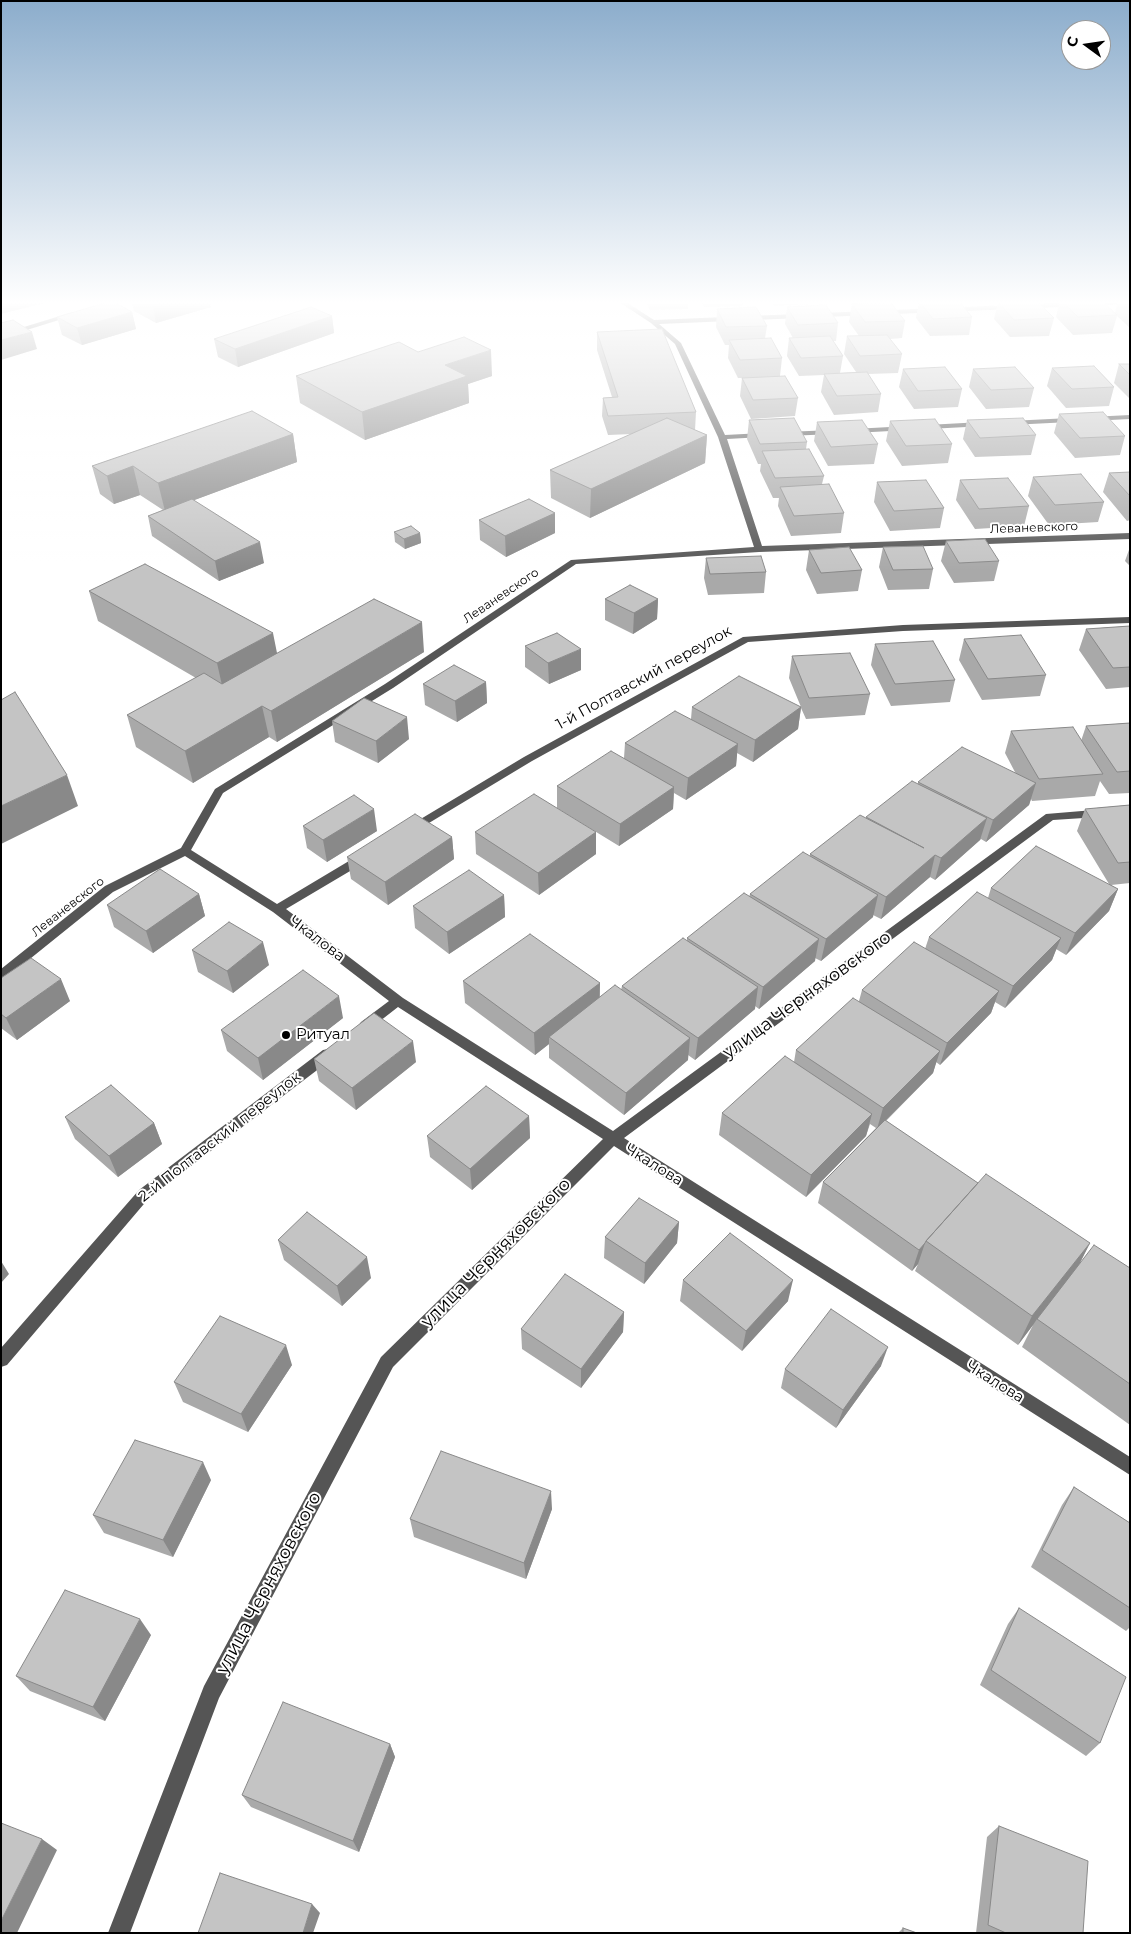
<!DOCTYPE html>
<meta charset="utf-8">
<style>
body{margin:0}
#map{position:relative;width:1131px;height:1934px;overflow:hidden;background:#fff;font-family:Montserrat,sans-serif}
canvas{display:block}
.frame{position:absolute;inset:0;border:2px solid #000;pointer-events:none}
.north{position:absolute;left:1061px;top:20px;width:50px;height:50px;box-sizing:border-box;background:#fff;border:1px solid #999;border-radius:50%;rotate:284deg;font-size:14px;font-weight:700;line-height:20px;text-align:center;color:#000}
.north::after{content:'';display:block;margin:auto;width:18px;height:22px;background:#000;clip-path:polygon(50% 0,100% 100%,50% 72%,0 100%)}
</style>
<div id="map">
<canvas width="1131" height="1934"></canvas>
<div class="frame"></div>
<div class="north">С</div>
</div>
<script>
const ctx = document.querySelector('canvas').getContext('2d');
ctx.lineJoin = 'round';
function toPath(rows) {
  const path = new Path2D();
  for (const r of rows) {
    path.moveTo(r[0], r[1]);
    for (let i = 2; i < r.length; i += 2) path.lineTo(r[i], r[i + 1]);
  }
  return path;
}
function fill(path, color) {
  ctx.fillStyle = color;
  ctx.fill(path, 'evenodd');
}
function stroke(path, color, width, dash) {
  ctx.strokeStyle = color;
  ctx.lineWidth = width;
  ctx.lineCap = dash ? 'butt' : 'round';
  ctx.setLineDash(dash || []);
  ctx.stroke(path);
}
function write(font, color, halo, rows, align = 'center') {
  ctx.font = font + ' Montserrat,sans-serif';
  ctx.lineWidth = 4;
  ctx.setLineDash([]);
  ctx.textBaseline = 'middle';
  ctx.strokeStyle = halo;
  ctx.fillStyle = color;
  for (const [text, x, y, turn = 0] of rows) {
    ctx.save();
    ctx.translate(x, y);
    ctx.rotate((+turn || 0) * Math.PI / 180);
    ctx.textAlign = isNaN(turn) ? turn : align;
    if (halo) ctx.strokeText(text, 0, 0);
    ctx.fillText(text, 0, 0);
    ctx.restore();
  }
}
const minor = toPath([
 [117,300,126,300,97,309,94,307,117,300],
 [616,300,623,300,654,320,1130,300,1130,304,659,324,681,343,725,435,763,433,767,435,763,437,727,439,762,546,1130,533,1130,539,759,552,576,564,393,688,223,793,191,850,277,904,359,855,367,855,369,858,367,861,286,909,403,998,613,1131,1046,814,1130,807,1130,815,1053,820,624,1138,1130,1457,1130,1475,614,1146,393,1367,219,1698,130,1933,108,1933,204,1686,381,1357,603,1139,398,1007,371,1028,361,1028,359,1025,361,1022,389,1001,273,912,185,856,113,892,5,979,1,980,1,969,105,886,181,848,215,789,385,684,571,560,754,547,718,437,675,344,651,323,616,300],
 [73,312,76,314,75,315,1,338,1,334,73,312],
 [1130,415,1130,419,1010,425,1006,423,1010,421,1130,415],
 [982,422,986,424,985,426,853,433,849,431,853,429,982,422],
 [833,430,837,432,836,434,785,436,781,434,785,432,833,430],
 [1130,617,1130,623,903,631,748,642,532,761,414,832,406,832,404,829,524,757,743,637,903,625,1130,617],
 [328,1049,333,1050,335,1054,333,1058,149,1198,7,1365,1,1367,1,1348,139,1190,323,1050,328,1049]
]);
const wall = toPath([
 [131,300,209,300,211,307,156,323,134,311],
 [645,300,688,300,688,309,650,310],
 [701,300,743,300,742,306,704,307],
 [770,300,812,300,811,304,774,306],
 [840,300,881,300,880,302,843,303],
 [1060,300,1101,300,1115,313,1118,300,1130,300,1130,328,1117,316,1112,333,1073,335,1056,317],
 [919,301,972,317,969,335,930,336,916,318],
 [998,302,1054,318,1049,336,1010,337,994,319],
 [852,304,905,321,902,338,890,339,902,354,898,373,868,374,881,394,878,412,834,415,821,392,824,375,799,376,787,356,789,338,793,338,785,324,787,307,838,323,836,341,833,341,843,356,840,373,856,372,844,354,847,336,859,336,849,322],
 [717,309,767,326,765,338,782,358,780,376,798,398,795,416,751,419,740,396,742,378,738,378,728,358,729,345,725,345,716,327],
 [132,312,136,329,82,345,62,335,57,317],
 [332,316,334,333,238,367,218,357,214,339],
 [597,332,696,412,695,430,707,435,705,463,590,518,551,498,550,470,632,434,608,435,602,416,603,398,612,397,597,350],
 [418,352,492,376,468,384,469,403,365,440,300,403,296,376],
 [1119,364,1130,364,1130,399,1114,383],
 [1052,368,1114,387,1109,406,1066,408,1047,386],
 [903,369,962,389,958,407,914,409,899,387],
 [973,369,1034,388,1029,407,986,409,969,387],
 [1059,414,1125,436,1120,455,1075,458,1054,433],
 [749,420,807,442,806,449,824,476,822,484,844,513,841,533,791,536,778,506,779,498,773,498,760,471,761,464,758,464,747,439],
 [967,420,1036,435,1031,455,975,457,963,439],
 [890,421,952,444,948,463,902,466,886,441],
 [817,422,878,444,874,464,828,466,814,441],
 [293,434,297,462,194,500,264,563,219,581,152,536,148,516,163,510,140,495,114,504,100,494,92,466],
 [1130,472,1130,520,1127,521,1103,492,1109,473],
 [1033,477,1104,502,1098,522,1049,525,1028,496],
 [960,480,1029,506,1024,526,975,529,956,500],
 [877,482,944,508,940,528,890,531,874,502],
 [555,513,555,533,506,557,480,540,479,520],
 [394,532,420,533,421,543,405,549,395,542],
 [946,541,999,561,994,581,954,583,941,561],
 [883,547,933,569,929,589,888,590,879,567],
 [1130,547,1130,566,1125,561],
 [809,550,862,570,858,591,817,594,806,570],
 [706,558,766,572,764,593,708,595,704,578],
 [89,591,277,653,424,652,277,742,269,737,193,783,136,747,127,715,196,678,98,621],
 [605,599,658,599,657,619,633,634,605,620],
 [1130,626,1130,687,1106,689,1079,650,1086,629],
 [964,639,1046,675,1040,696,982,700,959,660],
 [875,644,955,680,950,702,891,706,871,665],
 [525,646,581,670,549,684,525,667],
 [792,656,870,694,865,715,806,719,801,708,798,729,753,762,737,753,736,766,686,800,674,793,673,809,619,846,557,808,557,786,624,758,625,743,691,719,692,707,801,707,789,678],
 [486,682,487,703,457,722,425,705,423,684],
 [332,721,409,739,378,763,335,742],
 [1130,723,1130,793,1109,794,1100,781,1095,796,1032,801,1031,799,1029,805,986,842,981,839,980,840,935,880,930,877,881,919,873,915,873,917,821,961,815,958,815,961,759,1009,755,1006,755,1009,695,1060,688,1055,688,1060,624,1115,549,1058,549,1044,535,1055,465,1003,463,981,600,983,600,997,621,990,622,986,687,941,687,938,749,897,750,894,810,856,810,854,918,784,918,782,1016,774,1005,753,1011,731,1081,741,1086,726],
 [1130,805,1130,883,1111,885,1118,889,1109,911,1066,955,1056,949,1052,960,1005,1008,995,1002,991,1013,940,1065,936,1062,933,1073,886,1121,978,1183,1090,1243,1080,1262,1130,1268,1130,1425,1022,1347,1033,1325,1018,1345,915,1271,918,1264,912,1271,818,1203,823,1182,876,1128,870,1124,866,1136,806,1197,719,1135,722,1113,794,1062,796,1050,859,1001,862,990,925,949,929,937,988,898,991,888,1109,884,1077,831,1085,809],
 [303,826,377,831,327,862,307,848],
 [475,832,596,832,596,854,539,895,476,854],
 [452,837,454,859,388,905,351,879,347,857],
 [199,894,205,916,153,953,114,927,107,905],
 [504,895,505,917,449,954,415,928,413,906],
 [192,950,269,965,233,993,198,972],
 [1,978,70,1001,17,1040,1,1028],
 [343,1018,263,1080,227,1051,221,1030],
 [314,1059,416,1062,356,1110,319,1081],
 [529,1116,530,1138,472,1190,430,1157,427,1136],
 [65,1117,154,1123,162,1144,118,1177,75,1139],
 [679,1222,677,1243,644,1284,604,1258,605,1237],
 [278,1240,371,1278,342,1306,284,1260],
 [683,1280,788,1301,742,1351,680,1301],
 [624,1312,623,1332,581,1388,522,1349,521,1329],
 [292,1365,248,1432,183,1402,174,1382],
 [881,1366,836,1428,781,1388,785,1369],
 [211,1480,173,1557,104,1533,93,1515],
 [1074,1487,1130,1523,1130,1627,1126,1631,1031,1567,1062,1505],
 [552,1509,526,1579,414,1537,410,1519],
 [1019,1608,1100,1743,1086,1756,980,1685,1008,1624],
 [151,1635,105,1721,30,1691,16,1676],
 [390,1744,395,1757,359,1852,251,1807,242,1795],
 [999,1826,1083,1933,976,1933,987,1837],
 [903,1928,917,1933,898,1933]
]);
const shadedWall = toPath([
 [1,300,56,300,1,314],
 [172,300,209,300,211,307,156,323,153,305],
 [132,312,136,329,82,345,77,328],
 [332,316,334,333,238,367,235,349],
 [32,332,37,349,1,360,1,340],
 [491,350,492,376,468,384,469,403,365,440,362,412,445,365],
 [293,434,297,462,165,511,158,483],
 [707,435,705,463,590,518,591,489],
 [133,466,140,495,114,504,107,476],
 [555,513,555,533,506,557,505,536],
 [420,533,421,543,405,549,404,539],
 [260,542,264,563,219,581,215,561],
 [658,599,657,619,633,634,634,613],
 [422,622,424,652,277,742,271,711],
 [273,633,279,663,224,694,217,663],
 [581,649,581,670,549,684,548,663],
 [486,682,487,703,457,722,455,701],
 [262,706,269,737,193,783,185,751],
 [801,707,798,729,753,762,755,740],
 [407,717,409,739,378,763,376,741],
 [738,744,736,766,686,800,688,778],
 [67,775,78,806,1,844,1,806],
 [1036,783,1029,805,986,842,993,820],
 [674,787,673,809,619,846,620,824],
 [374,809,377,831,327,862,323,840],
 [987,818,980,840,935,880,941,858],
 [596,832,596,854,539,895,538,873],
 [452,837,454,859,388,905,385,882],
 [935,855,930,877,881,919,886,897],
 [1118,889,1109,911,1066,955,1075,933],
 [199,894,205,916,153,953,146,931],
 [504,895,505,917,449,954,447,932],
 [878,895,873,917,821,961,826,939],
 [1061,938,1052,960,1005,1008,1013,986],
 [819,939,815,961,759,1009,763,987],
 [263,942,269,965,233,993,227,971],
 [61,979,70,1001,17,1040,6,1018],
 [600,983,599,1005,549,1037,549,1044,535,1055,534,1033],
 [758,987,755,1009,695,1060,698,1038],
 [999,991,991,1013,940,1065,947,1043],
 [339,996,343,1018,263,1080,258,1058],
 [690,1038,688,1060,624,1115,626,1093],
 [413,1041,416,1062,356,1110,352,1088],
 [940,1051,933,1073,877,1129,883,1108],
 [872,1114,866,1136,806,1197,811,1175],
 [529,1116,530,1138,472,1190,470,1169],
 [154,1123,162,1144,118,1177,109,1156],
 [679,1222,677,1243,644,1284,645,1263],
 [925,1243,918,1264,912,1271,919,1250],
 [1090,1243,1075,1273,1037,1319,1033,1325,1018,1345,1032,1316],
 [367,1257,371,1278,342,1306,337,1286],
 [1,1261,9,1274,1,1283],
 [793,1280,788,1301,742,1351,746,1331],
 [624,1312,623,1332,581,1388,581,1369],
 [286,1345,292,1365,248,1432,241,1414],
 [888,1347,881,1366,836,1428,843,1410],
 [203,1462,211,1480,173,1557,163,1540],
 [551,1491,552,1509,526,1579,524,1563],
 [140,1619,151,1635,105,1721,93,1707],
 [390,1744,395,1757,359,1852,353,1841],
 [42,1839,57,1850,17,1933,1,1933,1,1921],
 [312,1904,320,1913,313,1933,303,1933]
]);
const building = toPath([
 [142,300,172,300,153,305,142,300],
 [944,300,958,300,972,317,933,319,919,301,944,300],
 [1036,300,1054,318,1014,320,998,302,1036,300],
 [1061,300,1101,300,1117,315,1078,317,1061,300],
 [1123,300,1130,300,1130,306,1123,300],
 [112,301,132,312,77,328,57,317,112,301],
 [891,303,905,321,865,322,852,304,891,303],
 [826,305,838,323,798,325,787,307,826,305],
 [311,307,332,316,235,349,214,339,311,307],
 [756,307,767,326,726,327,717,309,756,307],
 [13,320,32,332,1,340,1,323,13,320],
 [662,329,696,412,608,416,603,398,618,397,597,332,662,329],
 [887,335,902,354,860,356,847,336,887,335],
 [830,336,843,356,801,358,789,338,830,336],
 [464,337,491,350,445,365,467,376,362,412,296,376,399,342,418,352,464,337],
 [771,338,782,358,740,360,729,340,771,338],
 [1119,364,1130,364,1130,375,1119,364],
 [1094,366,1114,387,1072,389,1052,368,1094,366],
 [945,367,962,389,918,391,903,369,945,367],
 [1015,367,1034,388,991,390,973,369,1015,367],
 [867,372,881,394,837,396,824,374,867,372],
 [785,376,798,398,753,400,742,378,785,376],
 [252,411,293,434,158,483,133,466,107,476,92,466,252,411],
 [1103,412,1125,436,1080,438,1059,414,1103,412],
 [667,418,707,435,591,489,550,470,667,418],
 [794,418,807,442,760,444,749,420,794,418],
 [1023,418,1036,435,980,438,967,420,1023,418],
 [935,419,952,444,906,446,890,421,935,419],
 [862,420,878,444,831,447,817,422,862,420],
 [809,449,824,476,775,478,762,451,809,449],
 [1130,472,1130,496,1109,473,1130,472],
 [1081,474,1104,502,1055,505,1033,477,1081,474],
 [1008,478,1029,506,979,509,960,480,1008,478],
 [926,480,944,508,894,511,877,482,926,480],
 [829,484,844,513,794,516,780,487,829,484],
 [192,499,260,542,215,561,148,516,192,499],
 [529,499,555,513,505,536,479,520,529,499],
 [411,526,420,533,404,539,394,532,411,526],
 [985,539,999,561,959,563,946,541,985,539],
 [923,546,933,569,893,570,883,547,923,546],
 [849,547,862,570,821,573,809,550,849,547],
 [761,556,766,572,710,574,706,558,761,556],
 [145,564,273,633,217,663,89,591,145,564],
 [630,585,658,599,634,613,605,599,630,585],
 [374,599,422,622,271,711,262,706,185,751,127,715,204,673,222,684,374,599],
 [1130,626,1130,667,1113,668,1086,629,1130,626],
 [557,633,581,649,548,663,525,646,557,633],
 [1021,635,1046,675,988,679,964,639,1021,635],
 [933,641,955,680,895,684,875,644,933,641],
 [850,653,870,694,809,698,792,656,850,653],
 [454,665,486,682,455,701,423,684,454,665],
 [739,676,801,707,755,740,692,707,739,676],
 [15,692,67,775,1,806,1,700,15,692],
 [364,698,407,717,376,741,332,721,364,698],
 [675,711,738,744,688,778,625,743,675,711],
 [1130,723,1130,771,1117,772,1086,726,1130,723],
 [1073,727,1103,774,1039,779,1011,731,1073,727],
 [962,747,1036,783,993,820,918,782,962,747],
 [611,751,674,787,620,824,557,786,611,751],
 [912,781,987,818,941,858,935,855,886,897,810,854,860,815,924,848,866,817,912,781],
 [534,794,596,832,538,873,475,832,534,794],
 [354,795,374,809,323,840,303,826,354,795],
 [1130,805,1130,862,1118,863,1085,809,1130,805],
 [415,814,452,837,385,882,347,857,415,814],
 [1036,846,1118,889,1075,933,991,888,1036,846],
 [803,852,878,895,826,939,750,894,803,852],
 [160,869,199,894,146,931,107,905,160,869],
 [469,870,504,895,447,932,413,906,469,870],
 [977,892,1061,938,1013,986,929,937,977,892],
 [744,893,819,939,763,987,687,938,744,893],
 [229,922,263,942,227,971,192,950,229,922],
 [530,934,600,983,534,1033,463,981,530,934],
 [683,938,758,987,698,1038,622,986,683,938],
 [914,942,999,991,947,1043,862,990,914,942],
 [31,958,61,979,6,1018,1,1014,1,978,31,958],
 [303,970,339,996,258,1058,221,1030,303,970],
 [615,985,690,1038,626,1093,549,1037,615,985],
 [853,998,940,1051,883,1108,796,1050,853,998],
 [374,1013,413,1041,352,1088,314,1059,374,1013],
 [785,1056,872,1114,811,1175,722,1113,785,1056],
 [111,1085,154,1123,109,1156,65,1117,111,1085],
 [486,1086,529,1116,470,1169,427,1136,486,1086],
 [885,1120,978,1183,926,1241,925,1243,919,1250,823,1182,885,1120],
 [986,1174,1090,1243,1032,1316,926,1241,986,1174],
 [639,1198,679,1222,645,1263,605,1237,639,1198],
 [307,1212,367,1257,337,1286,278,1240,307,1212],
 [730,1233,793,1280,746,1331,683,1280,730,1233],
 [1094,1245,1130,1268,1130,1384,1037,1319,1094,1245],
 [565,1274,624,1312,581,1369,521,1329,565,1274],
 [831,1309,888,1347,843,1410,785,1369,831,1309],
 [220,1316,286,1345,241,1414,174,1382,220,1316],
 [135,1440,203,1462,163,1540,93,1515,135,1440],
 [441,1451,551,1491,524,1563,410,1519,441,1451],
 [1074,1487,1130,1523,1130,1608,1042,1550,1074,1487],
 [65,1590,140,1619,93,1707,16,1676,65,1590],
 [1019,1608,1126,1677,1100,1743,991,1670,1019,1608],
 [283,1702,390,1744,353,1841,242,1795,283,1702],
 [1,1823,42,1839,1,1921,1,1823],
 [999,1826,1088,1861,1083,1933,1006,1933,988,1925,999,1826],
 [220,1873,312,1904,303,1933,198,1933,220,1873],
 [903,1928,917,1933,903,1933,903,1928]
]);
const markers = [
 [286,1035,5,"#000"]
];
const farStreetnames = [
 ["Леваневского",1034,528,-2],
 ["Леваневского",501,596,-34],
 ["Леваневского",68,907,-38]
];
const streetNames = [
 ["1-й Полтавский переулок",644,678,-29],
 ["Чкалова",317,939,37],
 ["2-й Полтавский переулок",220,1137,-38],
 ["Чкалова",654,1165,32],
 ["Чкалова",995,1382,32]
];
const poiNames = [
 ["Ритуал",296,1035]
];
const nearStreetnames = [
 ["улица Черняховского",807,995,-36],
 ["улица Черняховского",496,1253,-45],
 ["улица Черняховского",269,1583,-62]
];
fill(minor, '#555');
fill(wall, '#a9a9a9');
fill(shadedWall, '#898989');
fill(building, '#c4c4c4');
stroke(building, '#898989', 1);
const sky = ctx.createLinearGradient(0, 0, 0, 571);
sky.addColorStop(0, '#8cadcc');
sky.addColorStop(0.53, '#fff');
sky.addColorStop(1, '#ffffff00');
ctx.fillStyle = sky;
ctx.fillRect(0, 0, 1131, 571);
for (const [x, y, r, color] of markers) {
  const dot = new Path2D();
  dot.arc(x, y, r, 0, 2 * Math.PI);
  ctx.fillStyle = color;
  ctx.fill(dot);
  stroke(dot, '#fff', 2);
}
write('12px', '#000', '#fff', farStreetnames);
write('15px', '#000', '#fff', streetNames);
write('15px', '#000', '#fff', poiNames, 'left');
write('18px', '#000', '#fff', nearStreetnames);
</script>
